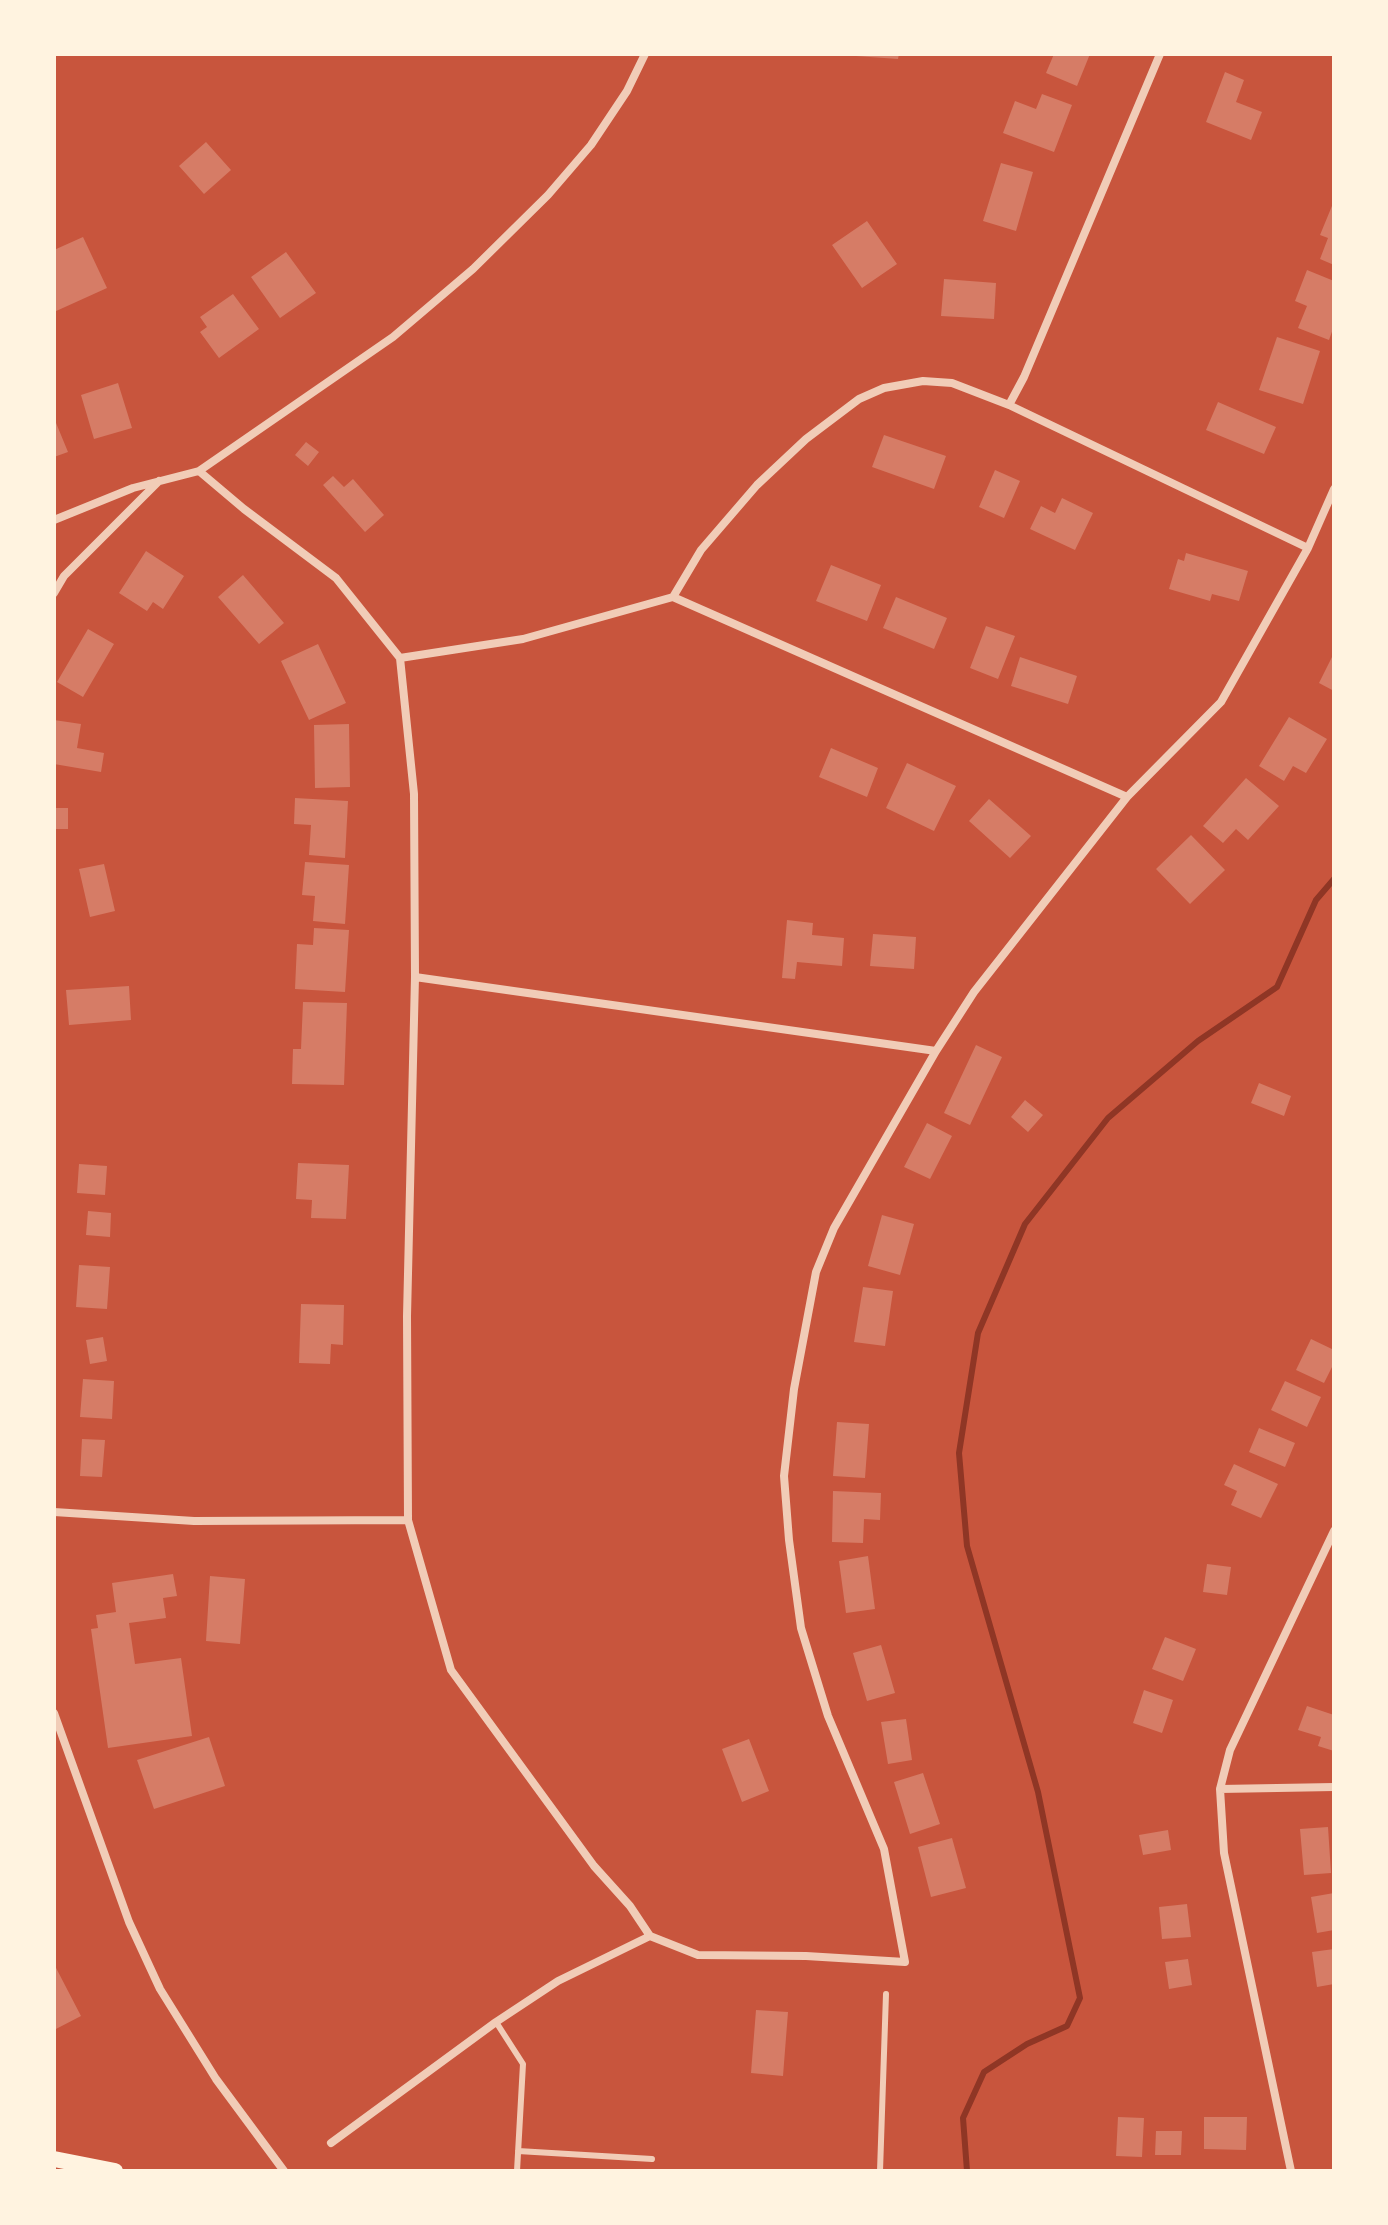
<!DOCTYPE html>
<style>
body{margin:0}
#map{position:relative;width:1388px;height:2225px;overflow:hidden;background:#c8553d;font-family:Commissioner,sans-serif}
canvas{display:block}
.frame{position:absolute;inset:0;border:56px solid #fff3e0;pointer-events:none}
</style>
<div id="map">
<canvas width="1388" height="2225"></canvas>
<div class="frame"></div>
</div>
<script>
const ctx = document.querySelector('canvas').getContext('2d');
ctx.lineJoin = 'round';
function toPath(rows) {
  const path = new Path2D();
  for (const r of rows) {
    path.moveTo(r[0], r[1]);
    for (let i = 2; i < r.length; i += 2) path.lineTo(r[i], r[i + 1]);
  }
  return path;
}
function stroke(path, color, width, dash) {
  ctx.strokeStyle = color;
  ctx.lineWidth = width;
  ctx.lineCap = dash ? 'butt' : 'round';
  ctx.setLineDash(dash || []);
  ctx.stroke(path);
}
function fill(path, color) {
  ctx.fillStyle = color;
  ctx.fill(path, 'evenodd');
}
const stream = toPath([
 [967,2171,963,2118,984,2072,1027,2044,1067,2026,1080,1998,1038,1792,967,1546,959,1453,978,1333,1025,1224,1108,1118,1198,1041,1277,987,1316,900,1334,879]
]);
const building = toPath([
 [856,54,899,54,898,59,856,56],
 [1054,54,1090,54,1077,86,1046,73],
 [1225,72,1244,80,1236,102,1262,112,1251,140,1206,122],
 [1042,94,1072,105,1054,152,1003,133,1015,101,1036,109],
 [206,142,231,170,204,194,179,166],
 [1001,163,1033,172,1016,231,983,221],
 [1334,201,1334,265,1320,259,1328,238,1320,235],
 [867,221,897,264,862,288,832,245],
 [83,237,107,288,54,312,54,250],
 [286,252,316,293,280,318,251,277],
 [1307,270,1334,281,1334,326,1329,340,1298,328,1307,306,1295,301],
 [944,279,996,283,994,319,941,316],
 [233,294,259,329,219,358,200,332,207,327,200,317],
 [1277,337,1320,351,1303,404,1259,390],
 [118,383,132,428,94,439,81,395],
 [1218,402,1276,427,1264,454,1206,430],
 [54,418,68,452,54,457],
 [884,435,946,456,934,489,872,467],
 [306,442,319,452,308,466,295,455],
 [995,470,1020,481,1004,518,979,507],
 [333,476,344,487,353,479,384,515,365,532,323,485],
 [1062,498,1093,513,1075,550,1030,529,1041,506,1055,513],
 [146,551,184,576,163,609,153,602,147,611,119,593],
 [1186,553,1248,571,1239,601,1212,594,1210,601,1169,589,1178,559,1184,561],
 [831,565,881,585,867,621,816,601],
 [243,575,284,623,259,644,218,597],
 [896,597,947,618,934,649,883,628],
 [986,626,1015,636,998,679,970,668],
 [88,629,114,644,83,697,57,682],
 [318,644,346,703,309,720,281,661],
 [1334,653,1334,691,1319,683],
 [1020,657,1077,676,1068,704,1011,686],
 [1289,717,1327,739,1306,773,1293,766,1284,781,1259,766],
 [54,720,81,724,77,748,104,753,101,772,54,764],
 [349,724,350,787,315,788,314,725],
 [831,748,878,768,867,797,819,777],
 [907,763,956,786,934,831,886,808],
 [1246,778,1279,806,1248,840,1236,829,1223,843,1203,826],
 [295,798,348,801,345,858,309,855,311,825,294,824],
 [989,799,1031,836,1010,858,969,821],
 [54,808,68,808,68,829,54,829],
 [1191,835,1225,870,1190,904,1156,869],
 [305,862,349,865,345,924,313,921,315,896,302,895],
 [104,864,115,911,90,917,79,869],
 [787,920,813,923,812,935,844,938,842,966,797,962,795,979,782,978],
 [314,928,349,930,345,992,295,989,297,944,313,945],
 [873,934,916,937,914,969,870,966],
 [129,986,131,1020,69,1025,66,990],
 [303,1002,347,1003,344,1085,292,1084,293,1049,301,1049],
 [976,1045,1002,1057,970,1125,944,1113],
 [1259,1083,1291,1096,1284,1116,1251,1103],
 [1025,1100,1043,1115,1028,1132,1011,1117],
 [927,1123,952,1136,930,1179,904,1167],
 [298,1163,349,1165,346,1219,311,1218,312,1200,296,1199],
 [79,1164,107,1166,105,1195,77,1193],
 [88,1211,111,1213,110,1237,86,1235],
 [882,1215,914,1224,900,1275,868,1266],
 [79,1265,110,1267,107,1309,76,1307],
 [863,1287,893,1291,885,1346,854,1342],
 [301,1304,344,1305,343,1345,331,1344,330,1364,299,1363],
 [103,1337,107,1361,90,1364,86,1340],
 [1311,1339,1334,1350,1334,1363,1324,1383,1296,1370],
 [83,1379,114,1381,112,1419,80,1417],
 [1285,1381,1321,1397,1307,1427,1271,1410],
 [837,1422,869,1424,865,1478,833,1476],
 [1259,1428,1295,1443,1285,1467,1249,1452],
 [82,1439,105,1440,102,1477,80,1476],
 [1234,1464,1278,1484,1261,1518,1231,1505,1237,1491,1224,1485],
 [833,1491,881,1493,880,1520,864,1519,863,1543,832,1542],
 [868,1556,875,1609,846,1613,839,1561],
 [1207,1564,1231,1567,1227,1595,1203,1592],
 [173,1574,177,1596,163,1598,166,1618,129,1623,135,1664,181,1658,192,1736,108,1748,91,1629,98,1628,96,1615,116,1612,112,1583],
 [210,1576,245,1579,240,1644,206,1641],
 [1165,1637,1196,1649,1183,1681,1152,1669],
 [881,1645,895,1693,867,1701,853,1653],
 [1144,1690,1173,1700,1162,1733,1133,1723],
 [1307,1706,1334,1715,1334,1751,1318,1746,1321,1737,1298,1730],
 [906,1719,912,1760,888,1764,881,1722],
 [209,1737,225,1786,154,1809,137,1760],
 [749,1739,769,1791,742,1802,722,1749],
 [923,1773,940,1824,910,1834,894,1782],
 [1328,1827,1331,1873,1304,1875,1300,1829],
 [1168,1830,1171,1850,1143,1855,1139,1835],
 [952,1838,966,1888,931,1897,918,1847],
 [1334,1893,1334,1930,1317,1933,1311,1897],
 [1187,1904,1191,1937,1162,1939,1159,1907],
 [1334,1949,1334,1984,1317,1987,1312,1952],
 [1188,1959,1192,1985,1169,1989,1165,1962],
 [54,1964,81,2016,54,2030],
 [756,2010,788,2012,783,2076,751,2073],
 [1118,2117,1144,2118,1142,2157,1116,2156],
 [1204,2117,1247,2117,1246,2150,1204,2149],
 [1156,2131,1182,2131,1181,2155,1155,2155]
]);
const service = toPath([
 [496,2022,523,2064,517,2171],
 [518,2151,652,2159],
 [880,2171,886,1994]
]);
const minor = toPath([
 [1009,405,1024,377,1160,54],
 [199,471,244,509,336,578,400,658,414,794,415,977,407,1316,408,1520,451,1670,594,1866,630,1906,650,1936],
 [54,520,133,488,199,471,393,337,473,269,548,195,591,145,627,91,645,54],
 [54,593,64,576,159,481],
 [673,597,701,550,757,485,806,439,859,399,884,388,923,381,952,383,1009,405,1308,548],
 [673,597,1127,797],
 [400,658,523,639,673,597],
 [415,977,936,1051],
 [54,1512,194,1521,408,1520],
 [54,1713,129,1922,160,1989,216,2079,284,2171],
 [1220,1789,1334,1787],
 [331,2143,496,2022,558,1981,650,1936,698,1955,806,1956,905,1962,884,1849,828,1716,801,1628,789,1540,784,1476,794,1389,816,1272,834,1228,936,1051,974,992,1127,797,1221,702,1308,548,1334,489],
 [1291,2171,1224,1853,1220,1789,1230,1750,1334,1531]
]);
const secondary = toPath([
 [54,2159,115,2171]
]);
stroke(stream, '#8f3625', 6);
fill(building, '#d67c66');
stroke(service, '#f1ccb7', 6);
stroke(minor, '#f1ccb7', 8);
stroke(secondary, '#fff3e0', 16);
</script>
